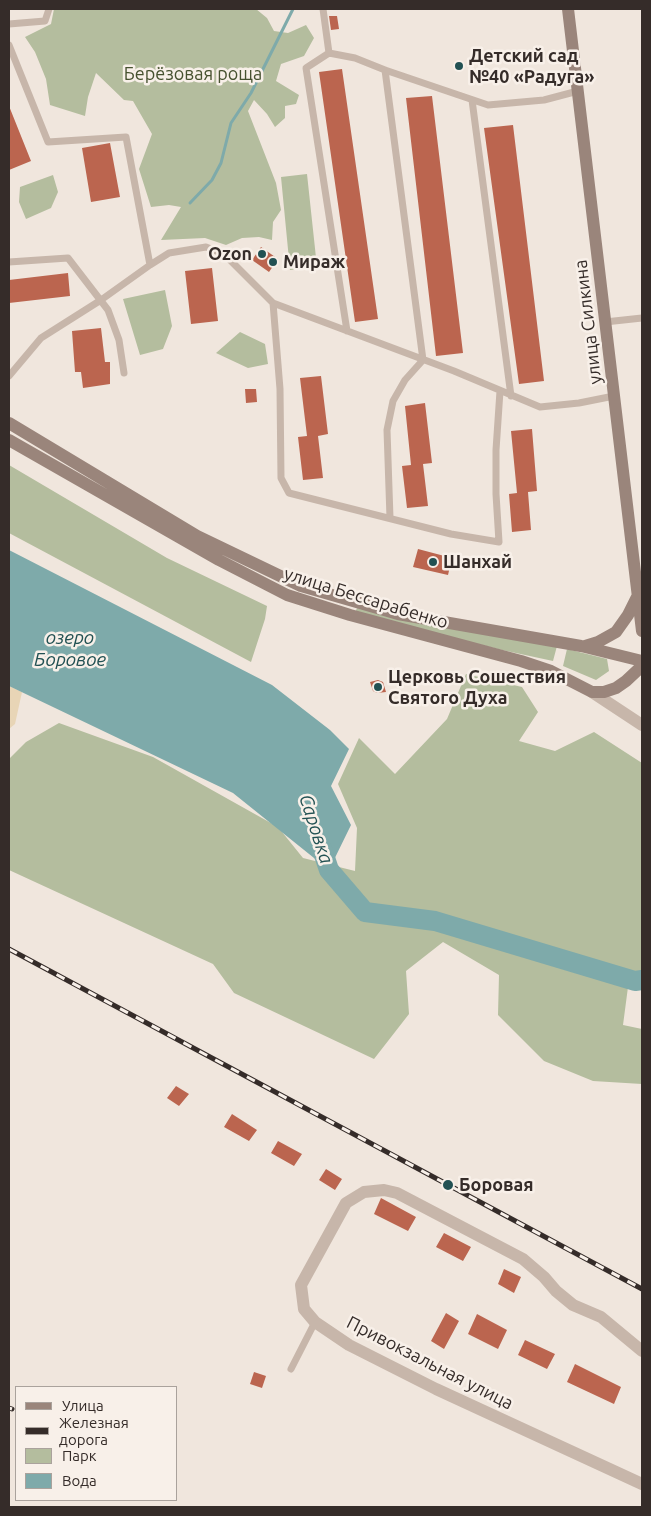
<!DOCTYPE html>
<meta charset="utf-8">
<style>
body{margin:0}
#map{position:relative;width:651px;height:1516px;overflow:hidden;background:#f0e6dd;font-family:Ubuntu,sans-serif}
canvas{display:block}
.frame{position:absolute;inset:0;border:10px solid #352c29;pointer-events:none}
.legend{position:absolute;left:15px;top:1386px;width:162px;height:115px;box-sizing:border-box;background:#f8f0e9;border:1px solid #aaa29c;margin:0;padding:6px 9px;list-style:none;font-size:15px;color:#352c29}
.legend li{display:flex;align-items:center;gap:10px;height:25px}
.legend b{width:25px;border:1px solid #aaa29c}
</style>
<div id="map">
<canvas width="651" height="1516"></canvas>
<div class="frame"></div>
<ul class="legend">
<li><b style="height:6px;background:#9a857b"></b>Улица</li>
<li><b style="height:6px;background:#352c29"></b>Железная дорога</li>
<li><b style="height:14px;background:#b4bd9e"></b>Парк</li>
<li><b style="height:14px;background:#7eaaaa"></b>Вода</li>
</ul>
</div>
<script>
const ctx = document.querySelector('canvas').getContext('2d');
ctx.lineJoin = 'round';
function fill(path, color) {
  ctx.fillStyle = color;
  ctx.fill(path, 'evenodd');
}
function toPath(rows) {
  const path = new Path2D();
  for (const r of rows) {
    path.moveTo(r[0], r[1]);
    for (let i = 2; i < r.length; i += 2) path.lineTo(r[i], r[i + 1]);
  }
  return path;
}
function stroke(path, color, width, dash) {
  ctx.strokeStyle = color;
  ctx.lineWidth = width;
  ctx.lineCap = dash ? 'butt' : 'round';
  ctx.setLineDash(dash || []);
  ctx.stroke(path);
}
function write(font, color, halo, rows, align = 'center') {
  ctx.font = font + ' Ubuntu,sans-serif';
  ctx.lineWidth = 5;
  ctx.setLineDash([]);
  ctx.textBaseline = 'middle';
  ctx.strokeStyle = halo;
  ctx.fillStyle = color;
  for (const [text, x, y, turn = 0] of rows) {
    ctx.save();
    ctx.translate(x, y);
    ctx.rotate((+turn || 0) * Math.PI / 180);
    ctx.textAlign = isNaN(turn) ? turn : align;
    if (halo) ctx.strokeText(text, 0, 0);
    ctx.fillText(text, 0, 0);
    ctx.restore();
  }
}
const green = toPath([
 [54,9,256,9,267,18,274,31,288,33,306,25,314,38,304,56,281,64,276,81,299,95,296,104,285,106,285,118,275,127,267,114,254,100,248,111,276,183,281,210,273,222,272,240,259,237,242,238,226,245,205,238,161,240,181,207,169,205,151,207,139,169,152,134,133,101,124,100,96,73,88,97,85,116,50,105,46,79,35,52,25,37,51,24],
 [307,174,317,267,290,270,281,177],
 [53,175,58,192,51,208,26,219,19,202,20,187],
 [165,290,172,326,163,349,140,355,123,299],
 [240,332,265,344,268,364,248,368,216,353],
 [9,465,167,558,267,606,265,619,251,662,9,533],
 [357,608,557,646,553,661,502,650,355,613],
 [567,649,607,659,609,671,596,680,563,666],
 [466,674,522,687,538,712,519,741,555,751,594,732,642,763,642,987,628,987,623,1025,642,1029,642,1084,593,1081,544,1061,498,1015,499,975,443,942,406,971,409,1014,374,1059,234,993,213,964,9,870,9,759,26,742,59,723,153,757,278,827,303,858,355,871,357,828,338,784,359,738,395,774,447,719]
]);
const sand = toPath([
 [9,686,22,692,15,724,9,729]
]);
const water = toPath([
 [9,550,272,685,330,730,349,749,331,786,351,825,329,870,233,793,9,686]
]);
const stream = toPath([
 [190,203,212,180,221,163,231,123,251,93,293,9]
]);
const river = toPath([
 [321,846,329,870,365,912,435,921,635,981,642,980]
]);
const building = toPath([
 [329,16,337,16,339,29,331,30],
 [342,69,378,319,355,322,319,72],
 [432,96,463,353,436,356,406,98],
 [9,106,31,161,9,170],
 [513,125,544,381,519,384,484,128],
 [110,143,120,197,91,202,82,148],
 [261,247,278,259,269,272,252,260],
 [212,268,218,321,191,324,185,271],
 [68,273,70,296,9,303,9,280],
 [101,328,105,362,110,362,110,384,83,388,81,372,75,372,72,331],
 [321,376,328,434,318,436,323,478,303,480,298,437,307,436,300,378],
 [245,389,256,389,257,402,246,403],
 [425,403,432,463,423,464,428,506,407,508,402,466,411,465,405,406],
 [532,429,537,491,528,492,531,530,512,532,509,494,517,493,511,431],
 [418,549,452,558,448,575,413,567],
 [378,680,383,682,386,692,377,693,373,691,370,682],
 [176,1086,189,1094,179,1106,167,1098],
 [232,1114,257,1130,249,1141,224,1127],
 [278,1141,302,1154,294,1166,271,1153],
 [326,1169,342,1179,335,1190,319,1180],
 [381,1198,416,1217,408,1231,374,1214],
 [444,1233,471,1247,463,1261,436,1247],
 [504,1269,521,1277,514,1293,498,1284],
 [446,1313,459,1321,444,1349,431,1341],
 [477,1314,507,1330,498,1349,468,1334],
 [525,1340,555,1354,547,1369,518,1355],
 [575,1364,621,1387,614,1404,567,1382],
 [254,1372,266,1376,262,1388,250,1384]
]);
const service = toPath([
 [323,9,329,53],
 [9,24,45,21,49,9],
 [9,45,48,142,126,137,150,265],
 [385,70,423,360,405,380,393,401,387,430,390,518],
 [472,100,511,396],
 [9,262,68,258,108,310,119,340,124,373],
 [273,303,280,389,281,478,289,493,451,534,499,542,496,494,496,450,500,391],
 [605,322,642,318],
 [347,331,306,68,329,53,355,58,385,70,488,105,544,100,578,91],
 [9,376,41,338,101,300,150,265,169,253,206,247,224,254,273,303,454,371,540,407,579,403,614,396],
 [291,1369,315,1322]
]);
const minor = toPath([
 [642,1351,601,1317,573,1305,556,1291,544,1277,523,1259,397,1193,384,1190,364,1192,346,1203,301,1285,304,1309,315,1322,349,1345,436,1389,642,1484]
]);
const tertiary = toPath([
 [592,692,642,725]
]);
const secondary = toPath([
 [568,9,642,631],
 [9,423,197,536,301,586,398,614,581,646,642,661],
 [9,440,219,560,287,595,350,615,521,661,551,671,592,692,604,692,616,688,626,681,642,666],
 [585,646,598,642,616,632,628,615,638,595]
]);
const rail = toPath([
 [9,949,642,1289],
 [9,1408,12,1409]
]);
const markers = [
 [459,66,5,"#225153"],
 [262,254,5,"#225153"],
 [273,262,5,"#225153"],
 [433,562,5,"#225153"],
 [378,687,5,"#225153"],
 [448,1185,6,"#225153"]
];
const poiNames = [
 ["Детский сад",469,56],
 ["№40 «Радуга»",469,77],
 ["Ozon",252,254,"right"],
 ["Мираж",283,262],
 ["Шанхай",443,562],
 ["Церковь Сошествия",388,677],
 ["Святого Духа",388,698],
 ["Боровая",459,1185]
];
const parkNames = [
 ["Берёзовая роща",193,74]
];
const streetNames = [
 ["улица Силкина",588,322,-97],
 ["улица Бессарабенко",366,598,17],
 ["Привокзальная улица",430,1363,27]
];
const waterNames = [
 ["озеро",70,638],
 ["Боровое",70,660],
 ["Саровка",316,829,72]
];
fill(green, '#b4bd9e');
fill(sand, '#e8d5b6');
fill(water, '#7eaaaa');
stroke(stream, '#7eaaaa', 3);
stroke(river, '#7eaaaa', 20);
fill(building, '#bb654f');
stroke(service, '#c7b6aa', 7);
stroke(minor, '#c7b6aa', 12);
stroke(tertiary, '#c7b6aa', 12);
stroke(secondary, '#9a857b', 12);
stroke(rail, '#352c29', 5);
stroke(rail, '#f8f0e9', 3, [9]);
for (const [x, y, r, color] of markers) {
  const dot = new Path2D();
  dot.arc(x, y, r, 0, 2 * Math.PI);
  ctx.fillStyle = color;
  ctx.fill(dot);
  stroke(dot, '#f8f0e9', 2);
}
write('bold 18px', '#352c29', '#f8f0e9', poiNames, 'left');
write('18px', '#46512f', '#f8f0e9', parkNames);
write('18px', '#352c29', '#f8f0e9', streetNames);
write('italic 19px', '#225153', '#f8f0e9', waterNames);
</script>
